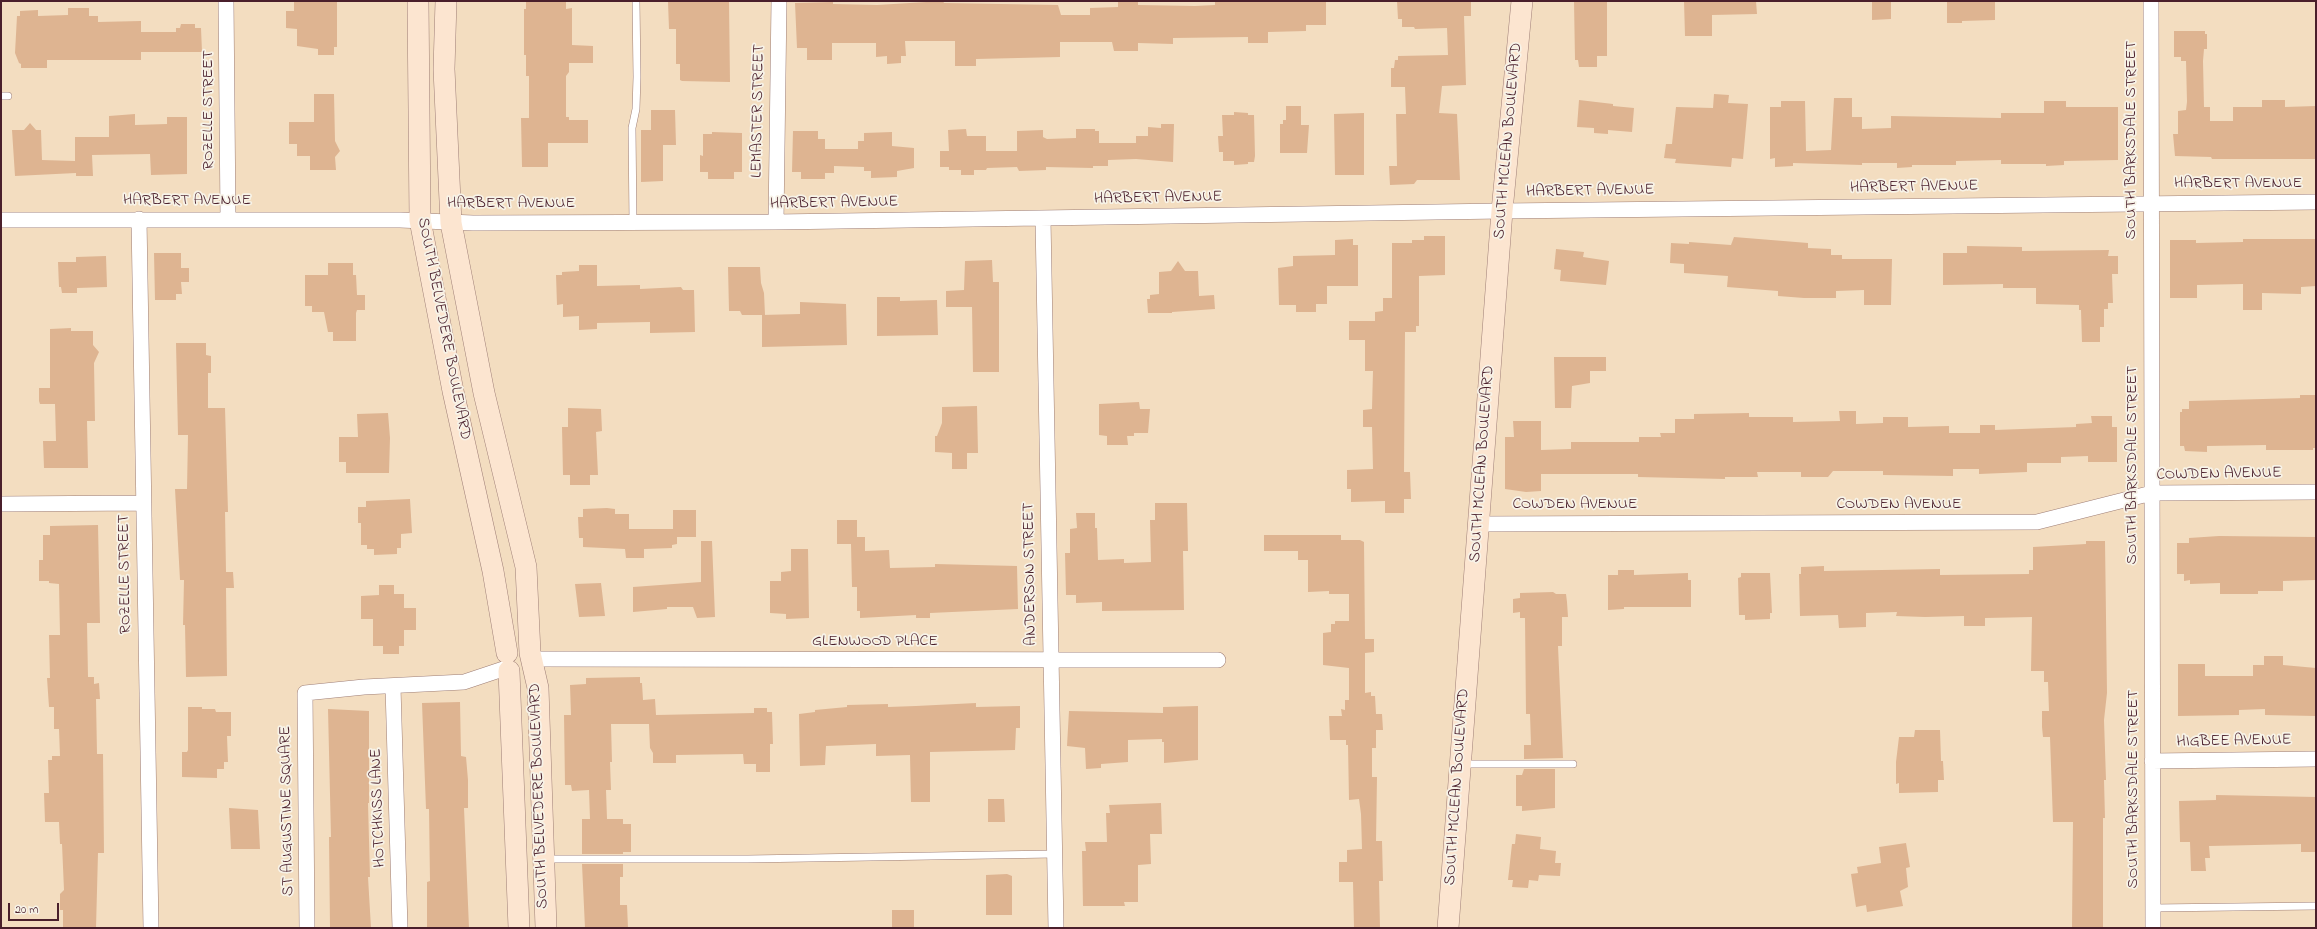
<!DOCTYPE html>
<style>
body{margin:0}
#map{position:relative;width:2317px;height:929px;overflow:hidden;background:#f3ddc0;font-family:"Indie Flower",sans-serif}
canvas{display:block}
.frame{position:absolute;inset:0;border:2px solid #4a1f2b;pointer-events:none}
.scale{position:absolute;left:8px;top:903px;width:51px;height:18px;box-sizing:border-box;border:2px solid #4a1f2b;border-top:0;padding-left:5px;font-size:12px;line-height:14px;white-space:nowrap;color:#4a1f2b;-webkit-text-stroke:3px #f7f3e8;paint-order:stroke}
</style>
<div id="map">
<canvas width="2317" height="929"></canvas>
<div class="frame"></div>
<div class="scale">20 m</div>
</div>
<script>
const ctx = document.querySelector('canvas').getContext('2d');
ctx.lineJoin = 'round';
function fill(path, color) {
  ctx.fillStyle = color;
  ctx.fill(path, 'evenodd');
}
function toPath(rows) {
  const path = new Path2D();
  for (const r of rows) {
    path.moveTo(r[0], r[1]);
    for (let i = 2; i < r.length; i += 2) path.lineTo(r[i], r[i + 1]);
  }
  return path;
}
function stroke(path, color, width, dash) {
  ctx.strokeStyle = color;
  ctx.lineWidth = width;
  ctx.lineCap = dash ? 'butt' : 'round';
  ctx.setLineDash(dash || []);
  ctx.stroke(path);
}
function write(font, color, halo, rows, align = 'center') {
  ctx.font = font + ' "Indie Flower",sans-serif';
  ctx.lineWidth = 3.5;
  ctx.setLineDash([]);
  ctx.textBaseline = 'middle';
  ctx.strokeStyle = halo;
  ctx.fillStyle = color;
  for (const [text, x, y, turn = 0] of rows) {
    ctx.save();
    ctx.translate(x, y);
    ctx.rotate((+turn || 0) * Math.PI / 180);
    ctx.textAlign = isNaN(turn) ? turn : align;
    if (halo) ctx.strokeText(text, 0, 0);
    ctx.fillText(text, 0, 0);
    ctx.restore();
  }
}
const building = toPath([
 [294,1,337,1,337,47,334,47,334,55,318,55,318,49,297,46,297,29,286,28,286,11,294,11],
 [526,1,566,1,566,9,572,8,572,45,593,46,593,63,569,63,569,72,566,76,566,117,569,117,569,120,588,120,588,143,548,143,548,167,522,167,521,118,529,118,529,76,526,76,526,55,524,55,524,9,526,9],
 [711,1,729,2,730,82,682,81,680,80,680,64,676,64,676,29,669,29,668,2],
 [943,1,944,3,1058,5,1061,15,1090,15,1090,8,1118,7,1118,2,1138,2,1138,5,1195,6,1215,5,1215,1,1326,1,1326,25,1306,25,1306,31,1268,32,1268,43,1248,43,1248,37,1173,38,1173,44,1138,43,1138,51,1114,51,1112,42,1060,42,1060,57,976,59,976,66,955,66,955,41,905,41,906,56,901,56,901,63,887,64,887,56,876,57,876,43,832,43,832,60,807,60,807,48,797,48,795,3,833,2,833,4,877,5],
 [1397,1,1471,1,1471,16,1464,16,1466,85,1442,86,1439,113,1457,114,1460,180,1417,180,1414,184,1390,185,1389,166,1397,166,1396,114,1406,114,1405,87,1391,87,1391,68,1394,68,1395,60,1398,60,1398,56,1448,55,1447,28,1415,29,1414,27,1402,27,1402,19,1398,19],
 [1574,1,1607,1,1607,56,1597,56,1597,67,1579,67,1578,60,1575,60],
 [1684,1,1756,1,1757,14,1712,15,1712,36,1685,36],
 [1872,1,1891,1,1891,19,1872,20],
 [1947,1,1995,1,1995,20,1962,21,1962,23,1947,23],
 [68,8,89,8,89,16,98,16,98,22,141,21,141,32,176,32,176,28,180,28,181,24,195,24,195,28,201,28,202,52,141,52,141,60,47,60,47,68,21,68,21,64,19,63,15,53,17,16,20,16,20,11,38,10,38,16,68,15],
 [2174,31,2205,31,2205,34,2207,34,2207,49,2204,49,2203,61,2204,107,2210,107,2210,121,2233,121,2233,107,2262,107,2262,100,2285,100,2285,107,2316,106,2316,159,2212,159,2211,157,2175,156,2173,134,2178,134,2178,111,2186,110,2187,102,2186,61,2181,61,2181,57,2174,57],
 [314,94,334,94,335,141,340,151,335,157,336,170,310,170,310,156,297,156,297,144,289,144,289,122,314,122],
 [1714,94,1729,95,1728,103,1748,104,1743,159,1732,158,1731,167,1675,163,1676,159,1664,158,1666,144,1672,144,1676,107,1713,108],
 [1834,98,1852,98,1852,117,1862,117,1862,129,1891,128,1891,116,2001,118,2001,113,2044,113,2044,101,2066,101,2066,107,2118,107,2118,160,2064,161,2064,165,2046,166,2046,164,2001,164,2001,160,1956,161,1956,165,1912,165,1912,167,1897,168,1897,163,1862,163,1862,165,1793,163,1793,166,1775,167,1775,158,1770,159,1770,107,1781,107,1781,101,1805,101,1806,151,1831,150],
 [1579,100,1613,104,1613,106,1634,108,1632,132,1608,130,1608,134,1594,133,1594,128,1577,127],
 [1286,106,1301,106,1301,125,1309,125,1307,153,1280,153,1280,124,1283,124,1283,120,1286,120],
 [651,110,675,110,676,145,663,145,663,181,641,182,641,130,651,130],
 [1234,112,1248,113,1248,115,1254,115,1255,156,1254,162,1248,162,1248,164,1234,165,1234,161,1223,161,1223,152,1219,152,1218,136,1223,136,1222,115,1234,115],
 [1364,113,1364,175,1335,175,1334,114],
 [135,114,135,125,167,124,167,117,187,117,187,174,151,175,150,154,92,155,93,176,76,176,76,173,15,176,12,130,24,130,30,123,36,130,41,130,42,160,75,161,75,137,109,137,109,116],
 [1161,124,1174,124,1173,162,1136,159,1108,160,1108,166,1093,166,1093,168,1046,167,1046,170,1019,171,1017,167,987,168,986,170,974,170,974,175,961,175,961,170,949,170,949,167,940,167,940,151,949,151,948,130,966,129,967,136,986,136,986,151,1017,151,1017,131,1043,130,1043,137,1047,139,1076,138,1076,129,1095,129,1095,131,1099,131,1099,143,1136,143,1136,136,1148,136,1148,127,1161,128],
 [793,131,818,131,818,139,825,139,825,149,858,149,858,141,864,141,864,133,892,132,892,146,914,148,914,168,897,171,897,177,871,178,871,171,864,171,864,167,834,166,834,173,825,173,825,179,801,179,801,172,792,172],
 [712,132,742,133,742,172,734,172,734,179,708,179,708,172,700,172,700,155,703,156,703,134,712,134],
 [1424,236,1445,236,1445,275,1419,276,1419,326,1416,326,1416,332,1405,332,1404,472,1410,472,1411,499,1404,499,1404,513,1385,513,1385,501,1351,502,1351,489,1347,489,1347,470,1373,469,1372,427,1363,427,1363,410,1372,409,1373,371,1365,371,1365,340,1349,340,1349,321,1375,321,1375,312,1383,311,1383,298,1392,298,1392,243,1412,243,1412,240,1424,240],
 [1734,237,1808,243,1808,248,1831,249,1831,255,1842,255,1842,259,1892,259,1891,305,1864,305,1864,290,1836,291,1836,298,1804,298,1778,296,1778,291,1727,287,1728,276,1684,273,1684,264,1670,263,1671,243,1689,244,1689,242,1731,245],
 [1353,239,1353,245,1358,245,1358,286,1327,286,1327,304,1316,304,1316,312,1296,312,1296,305,1279,305,1278,268,1293,266,1293,256,1335,255,1335,240],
 [2243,239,2316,239,2316,286,2301,287,2301,294,2262,293,2262,310,2243,310,2243,284,2197,285,2197,298,2170,298,2170,240,2196,240,2196,243,2243,242],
 [1967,246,2022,247,2022,251,2109,250,2108,256,2118,256,2118,274,2112,274,2113,303,2108,303,2108,309,2104,309,2104,327,2100,327,2100,342,2082,342,2081,310,2079,310,2079,305,2036,304,2036,288,2003,288,2003,284,1943,285,1943,253,1967,253],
 [1556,249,1584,252,1583,257,1609,261,1606,285,1560,281,1561,270,1554,269],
 [154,253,181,253,181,268,189,268,189,282,181,282,182,294,176,294,176,300,155,300],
 [106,256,107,287,77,288,77,293,62,293,61,287,59,287,58,262,76,262,76,257],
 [992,260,993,282,999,282,999,372,973,372,972,307,946,307,946,291,964,290,965,261],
 [1178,261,1185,271,1198,271,1199,296,1214,295,1215,309,1172,312,1172,313,1148,313,1147,299,1150,299,1150,295,1159,294,1159,272,1171,271],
 [328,263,353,263,353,275,356,275,357,295,365,295,365,310,357,310,356,313,356,341,333,341,333,332,328,332,324,312,312,312,312,306,305,306,305,275,328,275],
 [579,265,597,265,597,286,640,285,640,289,681,287,683,290,694,290,695,332,650,333,650,322,597,323,597,329,579,330,579,316,563,317,563,304,557,305,556,275,562,275,562,272,579,271],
 [728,267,760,267,761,283,764,293,765,315,742,315,740,311,729,311],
 [877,297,900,297,900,301,937,300,938,335,877,336],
 [800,302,846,304,847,345,762,347,762,315,800,314],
 [71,328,71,331,93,331,93,345,99,352,94,363,95,421,87,421,88,468,44,468,43,441,56,441,55,404,40,404,39,401,39,388,50,388,50,329],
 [176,343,206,343,206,355,211,356,211,373,208,373,208,408,225,408,228,512,225,512,226,572,233,572,234,588,226,588,227,676,186,677,185,625,183,625,184,580,180,580,175,489,187,489,188,435,178,435],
 [1554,357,1606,357,1606,371,1590,371,1590,383,1572,386,1571,408,1555,408],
 [2300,395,2316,395,2316,448,2313,448,2313,450,2266,450,2266,445,2207,446,2207,452,2185,451,2184,446,2180,446,2180,412,2182,412,2182,409,2189,409,2189,401,2300,398],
 [1139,402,1140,409,1150,409,1148,433,1134,433,1134,436,1127,436,1128,445,1107,445,1107,436,1099,435,1099,404],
 [977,406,978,453,967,453,967,469,952,469,952,453,935,452,935,436,937,436,942,423,942,407],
 [568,408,601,409,602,431,596,432,598,475,590,475,590,485,570,485,570,475,563,475,562,427,568,427],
 [1839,411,1856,411,1856,424,1883,423,1883,417,1908,417,1908,427,1949,426,1949,433,1980,433,1980,425,1995,425,1995,430,2076,427,2076,424,2092,423,2091,416,2112,416,2112,427,2117,427,2117,462,2088,462,2088,456,2061,457,2061,463,2027,463,2027,472,1979,474,1979,469,1953,469,1953,476,1883,475,1883,471,1833,471,1828,477,1801,477,1801,472,1757,472,1758,477,1725,477,1725,479,1638,477,1638,474,1541,474,1541,491,1526,492,1505,489,1505,437,1514,437,1513,421,1541,421,1541,450,1571,449,1571,442,1639,442,1639,437,1661,437,1660,433,1675,433,1675,419,1694,419,1694,414,1749,413,1749,417,1793,417,1793,422,1840,421],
 [388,413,390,438,389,473,346,473,346,462,339,462,339,437,358,437,357,414],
 [410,499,412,533,401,534,401,548,397,548,397,554,374,555,374,549,367,549,367,545,361,545,361,523,358,523,358,507,366,507,366,501],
 [1155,503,1187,503,1188,551,1183,551,1184,610,1102,611,1102,602,1076,603,1076,595,1066,595,1065,553,1070,553,1070,529,1077,528,1076,513,1095,513,1095,528,1097,528,1098,560,1124,559,1124,563,1151,562,1150,520,1155,520],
 [607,508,615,509,615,514,629,514,629,529,673,529,673,510,696,510,696,537,677,537,677,544,672,545,672,548,644,549,644,558,626,558,625,549,583,547,583,538,579,538,578,517,583,517,583,509],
 [837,520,857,520,857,537,865,537,865,551,889,550,890,568,935,567,935,564,1017,566,1018,609,930,613,930,618,916,618,916,615,860,618,860,611,857,611,857,587,852,587,851,544,837,544],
 [98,525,100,623,87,623,88,677,94,677,94,684,99,683,100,699,96,699,97,754,103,754,104,853,98,853,96,928,63,928,63,910,60,910,60,894,64,890,62,844,60,844,59,822,45,822,44,793,49,793,48,760,52,760,52,756,60,756,59,729,54,729,54,707,49,707,47,678,50,678,49,635,60,635,59,584,49,583,49,581,39,581,39,560,43,560,43,535,50,535,50,526],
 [1264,535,1341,535,1341,540,1360,540,1364,542,1365,639,1374,639,1374,652,1365,653,1365,693,1371,692,1371,696,1375,696,1376,714,1382,714,1383,730,1376,730,1376,748,1372,748,1372,777,1377,777,1376,841,1382,841,1383,881,1379,881,1380,928,1354,928,1353,882,1339,882,1339,862,1347,862,1347,850,1362,849,1361,814,1359,799,1349,800,1348,745,1346,745,1346,740,1330,740,1329,716,1342,716,1341,709,1345,710,1345,700,1349,700,1349,668,1323,665,1323,633,1331,632,1331,624,1335,624,1335,621,1349,621,1349,594,1329,594,1329,591,1308,592,1308,560,1298,560,1298,551,1264,551],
 [2219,536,2316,537,2315,580,2283,581,2283,591,2258,591,2258,594,2220,594,2220,583,2190,584,2190,580,2184,581,2184,574,2177,574,2177,543,2189,543,2189,538],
 [701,541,712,541,715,617,697,618,693,607,667,607,667,609,633,612,633,587,701,582],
 [2086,541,2105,541,2107,693,2104,720,2106,780,2104,780,2105,818,2103,818,2103,928,2072,928,2073,822,2053,822,2050,737,2043,737,2042,727,2042,711,2049,711,2048,682,2044,682,2044,671,2031,671,2032,617,1985,618,1985,626,1964,626,1964,616,1925,617,1896,616,1897,612,1866,613,1866,627,1839,628,1838,615,1800,616,1799,574,1801,574,1801,567,1824,566,1824,571,1940,569,1940,575,2029,574,2029,570,2033,570,2033,547,2086,544],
 [791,549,808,549,809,618,786,619,786,614,770,613,770,581,781,581,781,572,791,571],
 [1618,570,1634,570,1634,575,1688,573,1688,580,1691,580,1691,607,1624,607,1624,609,1608,610,1608,575,1618,575],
 [1741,573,1770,573,1772,613,1770,613,1770,619,1745,620,1745,615,1739,615,1738,578,1741,577],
 [601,583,605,616,579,617,575,584],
 [379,585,394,585,394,594,404,594,404,608,416,608,416,630,404,630,404,646,399,646,399,654,383,654,383,646,373,646,373,619,361,619,361,596,379,595],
 [1553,592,1556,594,1566,594,1567,602,1568,617,1562,617,1562,646,1558,646,1563,758,1524,759,1524,745,1531,745,1530,714,1526,714,1525,618,1520,618,1520,612,1513,613,1513,599,1520,598,1520,593],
 [2264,656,2283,656,2283,665,2316,668,2316,716,2265,715,2265,709,2239,710,2239,715,2178,716,2178,664,2205,664,2205,676,2253,676,2253,665,2264,665],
 [640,677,640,683,642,683,643,700,655,699,656,715,754,713,754,708,767,708,767,712,772,712,773,744,770,744,770,772,756,772,756,764,744,764,743,754,676,755,676,763,653,763,653,753,650,748,649,724,611,724,612,762,610,762,611,790,606,790,607,819,623,819,623,824,631,824,631,852,623,852,623,854,582,854,582,819,590,819,589,790,572,791,571,785,565,785,564,715,571,715,570,685,586,684,586,678],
 [460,702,461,756,466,757,468,780,468,808,464,808,469,928,427,928,427,882,430,881,429,809,426,809,422,703],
 [976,703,976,707,1020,706,1020,728,1016,728,1015,750,930,752,930,802,911,802,910,755,876,756,876,744,826,746,825,765,800,766,799,714,815,712,815,710,847,707,847,705,888,704,888,707,916,706],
 [1198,706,1198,760,1164,763,1164,742,1162,742,1162,739,1128,740,1128,762,1101,764,1101,768,1086,769,1085,748,1067,746,1069,711,1163,713,1163,707],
 [188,707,202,707,202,709,215,709,216,712,231,712,231,736,227,736,228,762,224,762,224,769,217,769,217,778,182,777,182,752,187,752,188,750],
 [328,709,369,711,369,803,368,803,370,877,368,877,371,928,330,928,329,837,331,837],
 [1915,730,1940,730,1941,761,1943,761,1944,780,1938,780,1938,792,1899,793,1899,783,1896,784,1896,762,1899,737,1914,737],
 [1524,769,1555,769,1555,808,1522,811,1522,806,1516,806,1516,775,1522,775],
 [2216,795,2316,797,2316,852,2301,852,2301,844,2209,846,2210,858,2205,858,2206,871,2191,871,2190,842,2180,842,2179,801,2216,800],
 [988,799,1004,799,1005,822,988,822],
 [1161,803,1162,834,1150,834,1151,864,1138,865,1138,902,1124,902,1125,906,1083,906,1082,851,1086,851,1085,842,1107,842,1106,813,1110,813,1109,805],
 [229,808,258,810,260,849,231,849],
 [1516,834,1541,837,1540,849,1556,851,1555,863,1561,863,1560,876,1539,875,1538,881,1529,880,1528,888,1512,887,1513,880,1508,880,1512,844,1515,844],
 [1906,843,1910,867,1906,868,1908,887,1900,891,1903,906,1867,912,1866,905,1856,907,1851,874,1858,873,1857,867,1881,863,1879,847],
 [582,864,623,864,623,877,620,877,620,905,627,905,628,928,585,928],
 [1007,874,1012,876,1012,915,986,915,986,875],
 [892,910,914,910,914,928,892,928]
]);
const lane = toPath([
 [1,96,8,96],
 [633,223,632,128,636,109,637,77,636,1],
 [1462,764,1573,764],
 [545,859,748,859,1054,854],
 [2153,908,2316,906]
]);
const street = toPath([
 [226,1,228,219],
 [2151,1,2153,928],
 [139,219,151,928],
 [1043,219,1056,928],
 [1,220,400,220,473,223,776,222,1502,211,2316,202],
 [776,222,779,1],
 [1,504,143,503],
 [1479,524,2037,522,2152,493,2316,492],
 [533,659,1218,660],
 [393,687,400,928],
 [2152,761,2316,759],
 [307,928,305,693,364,687,464,682,506,668]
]);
const secondary = toPath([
 [418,1,420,220,453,391,493,571,507,653],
 [446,1,444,69,451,223,484,393,526,567,530,653,538,688,546,928],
 [509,671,519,928],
 [1448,928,1502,211,1522,1]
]);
const streetNames = [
 ["ROZELLE STREET",209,110,-90],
 ["LEMASTER STREET",759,111,-89],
 ["SOUTH BARKSDALE STREET",2132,140,-90],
 ["SOUTH MCLEAN BOULEVARD",1509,141,-85],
 ["HARBERT AVENUE",2238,184],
 ["HARBERT AVENUE",1914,188,-1],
 ["HARBERT AVENUE",1590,192,-1],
 ["HARBERT AVENUE",1158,199,-1],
 ["HARBERT AVENUE",187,201],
 ["HARBERT AVENUE",511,204],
 ["HARBERT AVENUE",834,204,-1],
 ["SOUTH BELVEDERE BOULEVARD",443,329,79],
 ["SOUTH MCLEAN BOULEVARD",1483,464,-86],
 ["SOUTH BARKSDALE STREET",2133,465,-90],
 ["COWDEN AVENUE",2219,475,-1],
 ["COWDEN AVENUE",1575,505],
 ["COWDEN AVENUE",1899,505],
 ["ROZELLE STREET",126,574,-91],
 ["ANDERSON STREET",1031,574,-91],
 ["GLENWOOD PLACE",875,642],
 ["HIGBEE AVENUE",2234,742,-1],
 ["SOUTH MCLEAN BOULEVARD",1458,787,-86],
 ["SOUTH BARKSDALE STREET",2134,789,-90],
 ["SOUTH BELVEDERE BOULEVARD",540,796,-92],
 ["HOTCHKISS LANE",379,808,-92],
 ["ST AUGUSTINE SQUARE",288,811,-91]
];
fill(building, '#deb491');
stroke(lane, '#9e7e76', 8);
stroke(street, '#9e7e76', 16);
stroke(secondary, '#9e7e76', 22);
stroke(lane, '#fff', 7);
stroke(street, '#fff', 15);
stroke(secondary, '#fce5d0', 21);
write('16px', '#4a1f2b', '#f7f3e8', streetNames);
</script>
